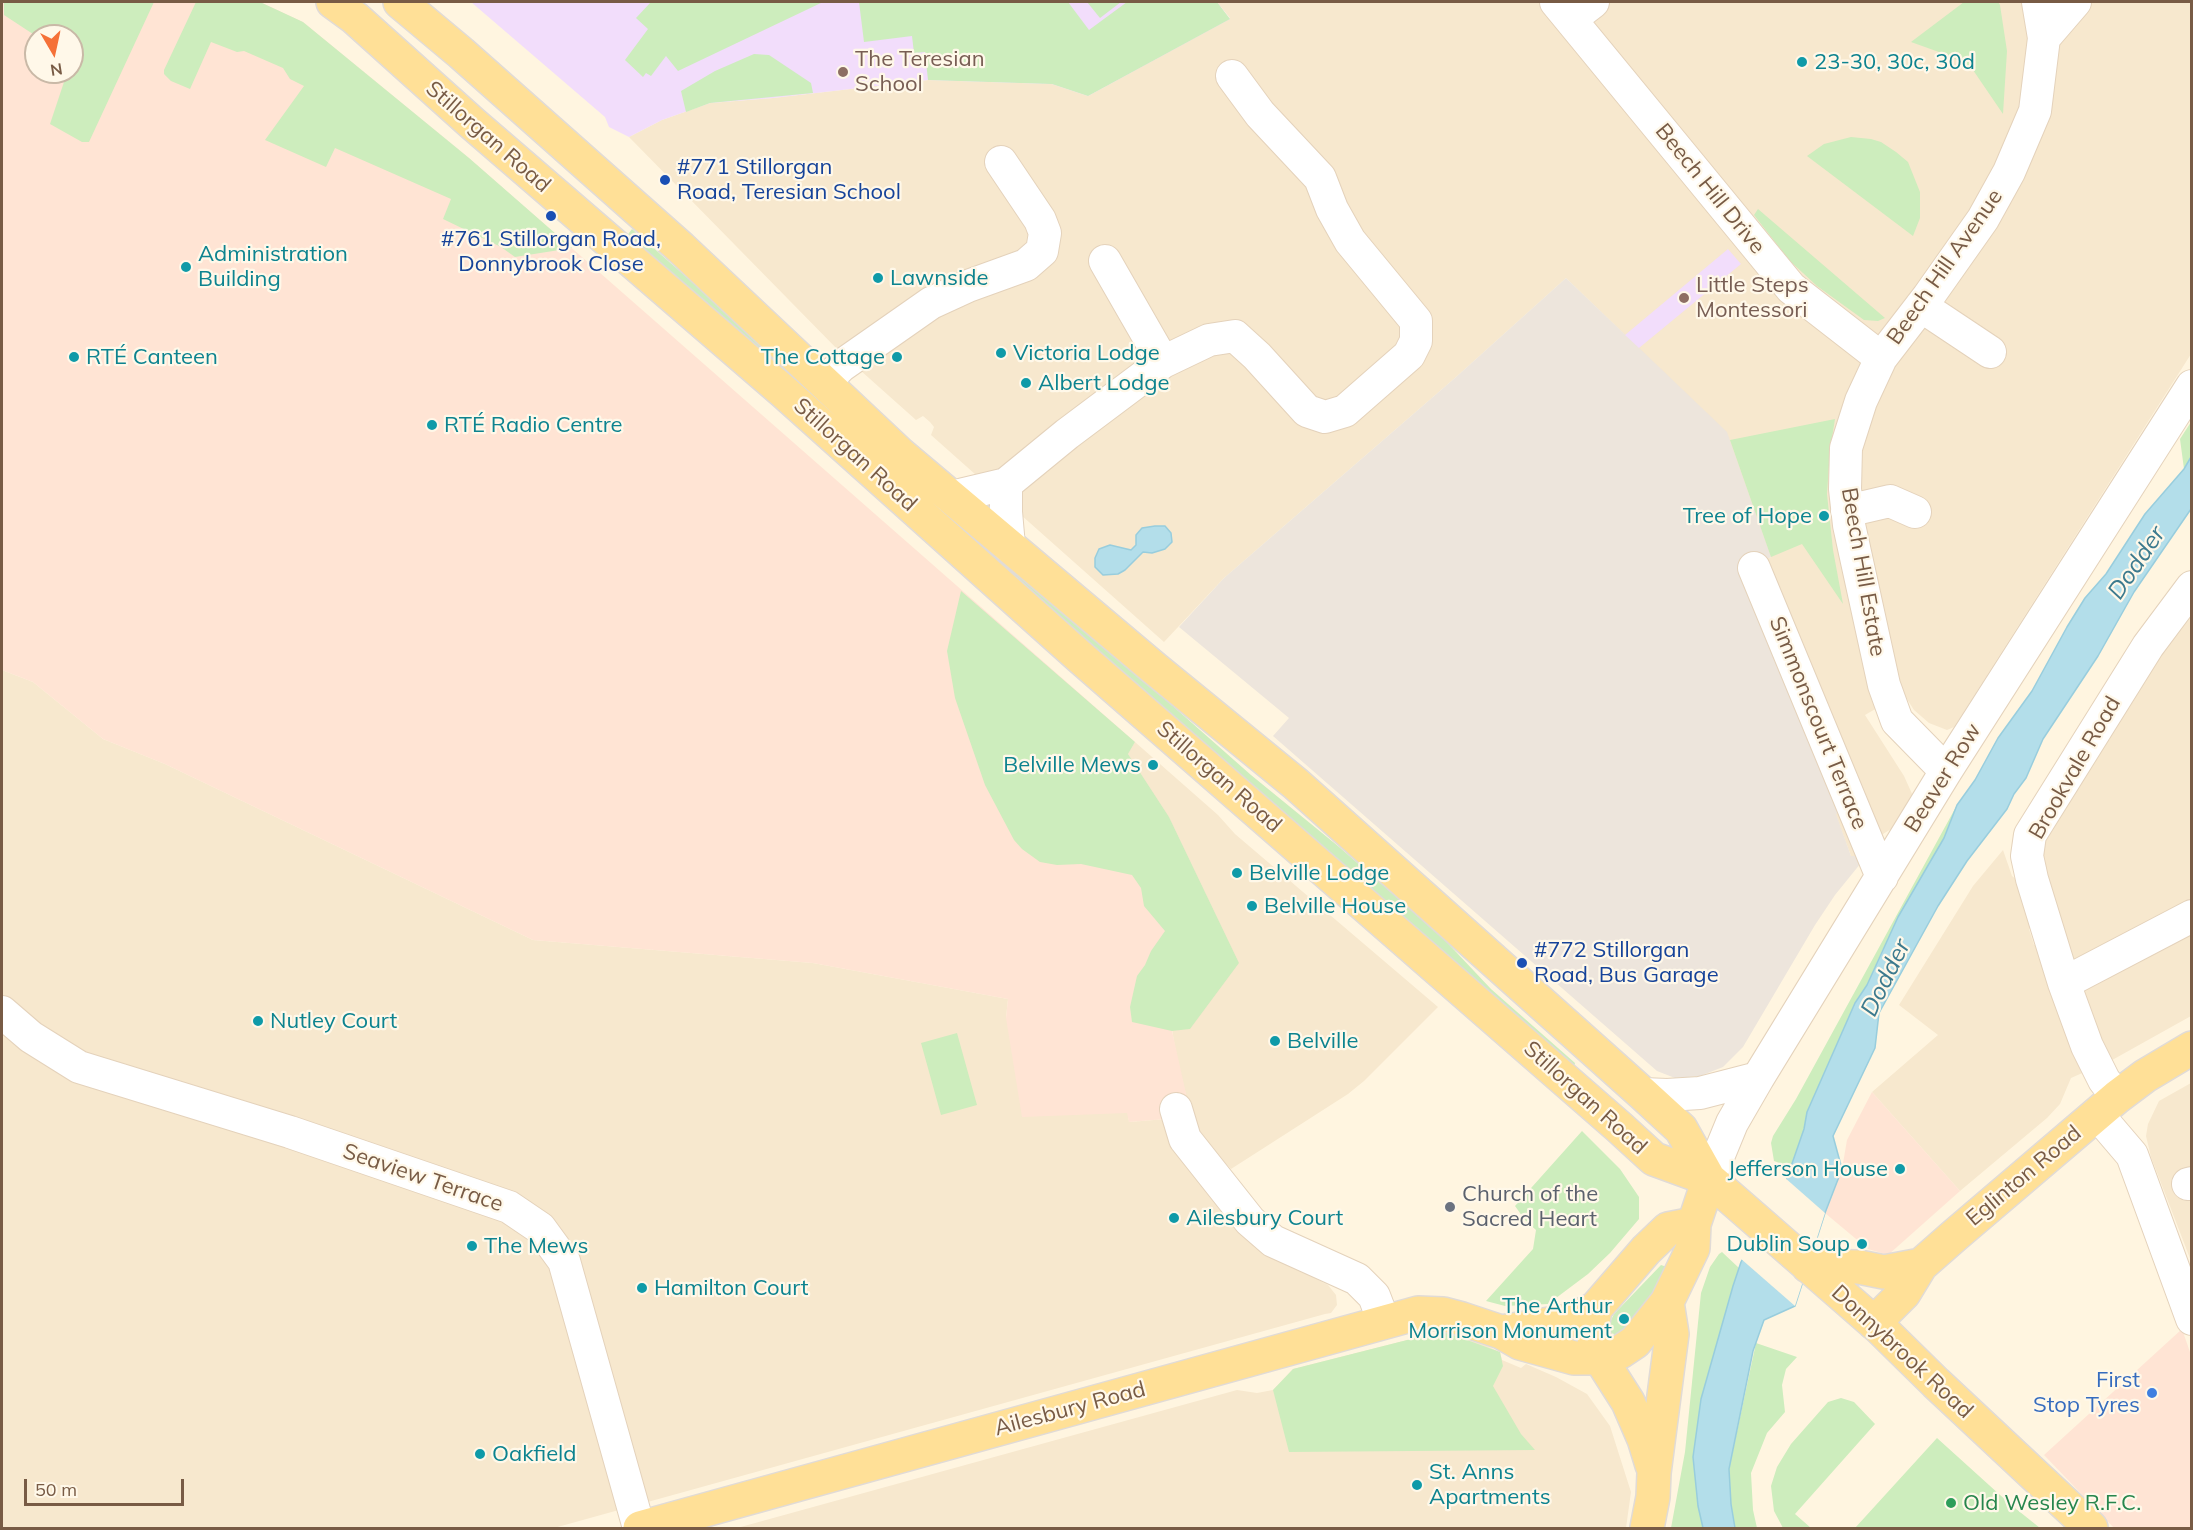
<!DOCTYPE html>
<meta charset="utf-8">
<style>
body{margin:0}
#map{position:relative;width:2193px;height:1530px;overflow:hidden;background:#fff5e0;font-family:Mulish,sans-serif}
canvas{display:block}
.frame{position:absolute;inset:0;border:3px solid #785b45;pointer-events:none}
.north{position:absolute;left:24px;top:24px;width:60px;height:60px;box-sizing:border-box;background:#fff8e9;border:2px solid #c9b9a7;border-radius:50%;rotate:171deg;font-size:16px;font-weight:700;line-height:24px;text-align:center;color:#785b45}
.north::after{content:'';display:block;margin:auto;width:21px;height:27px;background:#f57138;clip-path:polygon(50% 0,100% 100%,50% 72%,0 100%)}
.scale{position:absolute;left:24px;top:1479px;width:160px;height:27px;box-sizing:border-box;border:3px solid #785b45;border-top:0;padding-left:8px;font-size:18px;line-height:21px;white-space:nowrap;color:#785b45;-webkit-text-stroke:4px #fff8e9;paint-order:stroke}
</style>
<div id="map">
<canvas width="2193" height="1530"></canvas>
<div class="frame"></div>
<div class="north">N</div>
<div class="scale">50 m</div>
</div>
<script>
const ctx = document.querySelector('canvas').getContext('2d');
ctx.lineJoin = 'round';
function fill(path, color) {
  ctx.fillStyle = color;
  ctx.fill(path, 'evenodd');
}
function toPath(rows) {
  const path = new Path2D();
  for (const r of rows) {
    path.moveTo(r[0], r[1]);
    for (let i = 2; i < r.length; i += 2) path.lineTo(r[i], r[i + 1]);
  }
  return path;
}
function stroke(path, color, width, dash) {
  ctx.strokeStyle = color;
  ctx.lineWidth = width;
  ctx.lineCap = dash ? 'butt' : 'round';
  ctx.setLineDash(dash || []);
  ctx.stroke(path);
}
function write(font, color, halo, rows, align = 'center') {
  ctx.font = font + ' Mulish,sans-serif';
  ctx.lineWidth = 4.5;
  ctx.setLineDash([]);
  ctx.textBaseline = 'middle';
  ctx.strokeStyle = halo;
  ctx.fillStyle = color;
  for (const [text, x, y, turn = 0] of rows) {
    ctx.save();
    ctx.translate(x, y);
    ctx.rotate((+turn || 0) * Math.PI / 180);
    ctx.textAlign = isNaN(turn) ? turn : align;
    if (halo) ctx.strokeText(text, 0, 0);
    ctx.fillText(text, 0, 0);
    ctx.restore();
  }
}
const residential = toPath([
 [1217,2,2191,2,2191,354,1954,727,1947,730,1929,723,1914,710,1903,693,1865,715,1904,776,1913,796,1891,829,1875,839,1864,856,1851,856,1835,813,1840,812,1742,569,1771,557,1625,335,1566,278,1456,377,1224,578,1164,642,931,435,934,427,930,422,923,416,916,420,842,354,629,137,662,120,710,103,773,98,928,80,1052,84,1088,96,1230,18],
 [2191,605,2191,1016,2114,1059,2071,1078,2060,1104,2047,1118,1960,1191,1872,1092,1938,1035,1899,1005,1973,886,2003,850,2012,876,2023,885,2033,925,2029,929,2034,945,2038,945,2041,849],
 [2,670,33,682,103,739,165,764,533,940,813,963,1008,999,1006,1018,1128,1113,1129,1122,1166,1119,1270,1255,1328,1285,1336,1295,1337,1305,1331,1313,1325,1314,554,1528,2,1528],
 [1135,742,1218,815,1235,834,1438,1007,1364,1081,1348,1094,1231,1169,1204,1141,1196,1126,1190,1112,1176,1054,1128,753],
 [2191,1083,2191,1261,2151,1157,2146,1136,2148,1124,2159,1101],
 [1445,1332,1487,1346,1500,1352,1502,1360,1521,1368,1526,1364,1556,1377,1587,1394,1610,1426,1631,1492,1626,1528,737,1528,1237,1390,1257,1393,1273,1390,1293,1369,1415,1338]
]);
const commercial = toPath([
 [2,2,260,2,303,22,469,158,1135,742,1128,754,1169,817,1239,963,1190,1029,1172,1031,1189,1107,1166,1119,1141,1121,1129,1122,1127,1113,1022,1117,1006,1018,1008,999,813,963,533,940,165,764,103,739,33,682,2,670],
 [36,36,72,36,72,72,36,72],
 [1872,1092,1960,1191,1888,1255,1868,1249,1825,1213,1842,1169,1847,1140],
 [2182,1329,2191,1355,2191,1528,2114,1528,2044,1455]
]);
const industrial = toPath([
 [1566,278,1727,432,1771,557,1742,569,1840,812,1836,814,1851,856,1864,856,1865,858,1835,895,1815,925,1743,1047,1723,1067,1700,1076,1675,1078,1657,1071,1273,736,1289,718,1179,627,1224,578,1456,377]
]);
const education = toPath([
 [471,2,1217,2,1230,19,1088,96,1052,84,928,80,773,98,710,103,662,120,629,137,609,127,605,117],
 [1728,249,1741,264,1639,348,1625,335]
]);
const green = toPath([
 [4,2,154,2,89,142,82,142,50,124,65,79,65,72,72,72,72,36,36,36,4,15],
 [196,2,260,2,303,22,469,158,572,248,515,257,501,247,443,219,451,199,335,148,326,167,265,140,304,86,290,79,283,68,244,51,237,52,211,42,190,89,171,81,164,74,164,70],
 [651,2,834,2,823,2,678,71,666,56,651,76,646,73,643,77,625,60,648,29,636,18],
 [859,2,1068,2,1089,30,1127,2,1217,2,1230,19,1088,96,1052,84,928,80,925,52,914,53,912,36,864,42],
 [1087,2,1121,2,1100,18],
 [1964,2,1998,2,2000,5,2007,51,2003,114,1973,70,1950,56,1911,42],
 [754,54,769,55,811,83,813,93,710,103,686,112,681,91,715,71],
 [1851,137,1871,139,1881,142,1896,152,1908,162,1920,192,1920,218,1913,236,1807,156,1824,144],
 [1758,209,1885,318,1878,321,1864,320,1817,286,1790,261,1754,215],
 [632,229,1251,775,1338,846,1441,936,1491,989,1575,1063,1574,1067,1287,815,1100,655,626,237],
 [1835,419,1830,451,1827,494,1833,550,1843,604,1802,544,1771,557,1730,440],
 [2191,422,2191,457,2184,469,2180,439],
 [961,591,1135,742,1128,754,1169,817,1239,963,1190,1029,1172,1031,1132,1022,1130,1007,1137,976,1145,965,1151,951,1165,931,1144,906,1141,888,1132,875,1081,864,1057,865,1040,862,1022,849,1014,840,985,785,955,698,947,651],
 [1957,805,1944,838,1882,951,1867,985,1855,1003,1807,1112,1804,1129,1791,1167,1774,1161,1771,1143,1773,1136,1796,1099],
 [957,1033,977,1105,941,1115,921,1043],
 [1582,1131,1620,1169,1639,1197,1639,1219,1610,1253,1588,1274,1548,1304,1505,1306,1486,1301,1533,1249,1536,1230,1525,1220,1515,1206],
 [1722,1252,1739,1268,1701,1399,1693,1457,1698,1506,1703,1528,1671,1528,1685,1452,1701,1293,1710,1267,1719,1254],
 [1661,1265,1670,1268,1631,1326,1617,1335,1611,1333,1609,1324,1614,1314],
 [1445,1332,1500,1352,1503,1366,1493,1386,1521,1434,1535,1450,1289,1452,1273,1390,1293,1369,1415,1338],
 [1756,1343,1797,1357,1786,1369,1782,1385,1785,1412,1767,1433,1751,1473,1753,1510,1757,1528,1735,1528,1731,1504,1729,1469],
 [1841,1398,1854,1402,1875,1424,1795,1514,1811,1528,1783,1528,1774,1511,1771,1486,1777,1467,1791,1444,1828,1402],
 [1937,1438,2010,1504,2040,1528,1855,1528]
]);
const water = toPath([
 [2191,457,2191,509,2134,592,2098,656,2043,739,2026,778,2014,794,2007,809,1967,861,1938,906,1879,1013,1875,1048,1833,1136,1842,1169,1825,1213,1795,1306,1764,1320,1753,1351,1729,1469,1731,1504,1735,1528,1703,1528,1698,1506,1693,1457,1701,1399,1733,1286,1741,1262,1787,1178,1804,1129,1807,1112,1855,1003,1867,985,1898,917,1944,838,1957,805,1975,780,1998,738,2032,691,2067,627,2085,598,2106,574,2145,514,2184,469,2191,457],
 [1155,526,1165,526,1171,533,1172,542,1165,549,1152,553,1143,552,1125,570,1118,574,1103,575,1095,567,1095,558,1099,549,1110,545,1131,550,1136,545,1136,535,1142,528,1155,526]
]);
const pier = toPath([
 [1784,1177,1825,1213,1795,1306,1740,1258]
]);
const minor = toPath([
 [1556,2,1791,288,1881,358],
 [1571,19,1593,2],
 [2044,38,2075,2],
 [1105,261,1163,362],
 [1921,306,1990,352],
 [825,382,841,366,931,303,968,286,1026,265,1042,251,1045,233,1040,220,1001,162],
 [1006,484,1006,512,1009,546],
 [951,497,1006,484,1067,434,1163,362,1209,340,1235,336,1257,356,1307,411,1325,417,1345,411,1409,355,1416,341,1416,321,1350,241,1332,209,1320,178,1260,114,1232,76],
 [1847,511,1890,501,1915,512],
 [1754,568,1882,877],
 [1946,771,1897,721,1884,685,1849,525,1845,489,1846,448,1861,401,1881,358,1928,297,1983,219,2009,172,2035,111,2044,38,2038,2],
 [2064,983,2192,916],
 [2,1012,31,1037,79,1067,290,1132,509,1207,540,1228,564,1261,639,1528],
 [1643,1094,1667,1095,1700,1093,1758,1078],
 [2117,1097,2104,1080,2087,1046,2064,983,2032,879,2027,856,2030,835,2148,646,2192,587],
 [1176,1109,1185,1139,1250,1221,1273,1241,1357,1279,1374,1296,1384,1322],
 [2097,1114,2132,1155,2192,1319],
 [1709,1179,1732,1123,1758,1078,1946,771,2192,386],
 [2188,1184,2192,1183]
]);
const major = toPath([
 [333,2,355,18,472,123,784,392,1080,657,1619,1127,1654,1159,1709,1179],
 [400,2,461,53,681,248,900,454,1154,668,1296,784,1643,1094,1681,1129,1709,1179,1880,1328,1936,1383,2091,1528],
 [1808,1266,1859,1267,1884,1272,1921,1265],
 [1874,1323,1904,1293,1921,1265,1954,1236,2117,1097,2145,1076,2192,1048],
 [1501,1332,1568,1321,1595,1309],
 [1652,1465,1644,1439,1628,1402,1600,1358,1592,1330,1595,1309,1646,1250,1668,1229,1694,1224],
 [640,1528,1418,1313,1443,1314,1462,1319,1501,1332,1520,1343,1574,1358,1600,1358,1620,1352,1635,1342,1667,1302],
 [1647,1528,1653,1497,1654,1473,1672,1334,1667,1302,1693,1248,1694,1224,1709,1179]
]);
const markers = [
 [1802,62,6,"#0f9aa8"],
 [843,72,6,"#8d6e63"],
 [665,180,6,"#1a4fb4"],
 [551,216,6,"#1a4fb4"],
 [186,267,6,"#0f9aa8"],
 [878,278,6,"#0f9aa8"],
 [1684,298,6,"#8d6e63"],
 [1001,353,6,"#0f9aa8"],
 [74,357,6,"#0f9aa8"],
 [897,357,6,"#0f9aa8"],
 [1026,383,6,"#0f9aa8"],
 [432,425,6,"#0f9aa8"],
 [1824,516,6,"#0f9aa8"],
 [1153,765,6,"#0f9aa8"],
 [1237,873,6,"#0f9aa8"],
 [1252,906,6,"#0f9aa8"],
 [1522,963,6,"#1a4fb4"],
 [258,1021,6,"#0f9aa8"],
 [1275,1041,6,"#0f9aa8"],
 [1900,1169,6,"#0f9aa8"],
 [1450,1207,6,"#6b7280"],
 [1174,1218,6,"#0f9aa8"],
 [1862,1244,6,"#0f9aa8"],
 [472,1246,6,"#0f9aa8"],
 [642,1288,6,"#0f9aa8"],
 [1624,1319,6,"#0f9aa8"],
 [2152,1393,6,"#3f7fe0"],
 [480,1454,6,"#0f9aa8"],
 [1417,1485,6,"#0f9aa8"],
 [1951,1503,6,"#2e9e5b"]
];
const educationNames = [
 ["The Teresian",855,59],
 ["School",855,84],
 ["Little Steps",1696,285],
 ["Montessori",1696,310]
];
const cultureNames = [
 ["23-30, 30c, 30d",1814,62],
 ["Administration",198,254],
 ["Building",198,279],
 ["Lawnside",890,278],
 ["Victoria Lodge",1013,353],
 ["RTÉ Canteen",86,357],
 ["The Cottage",885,357,"right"],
 ["Albert Lodge",1038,383],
 ["RTÉ Radio Centre",444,425],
 ["Tree of Hope",1812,516,"right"],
 ["Belville Mews",1141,765,"right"],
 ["Belville Lodge",1249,873],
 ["Belville House",1264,906],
 ["Nutley Court",270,1021],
 ["Belville",1287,1041],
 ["Jefferson House",1888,1169,"right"],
 ["Ailesbury Court",1186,1218],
 ["Dublin Soup",1850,1244,"right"],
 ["The Mews",484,1246],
 ["Hamilton Court",654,1288],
 ["The Arthur",1612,1306,"right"],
 ["Morrison Monument",1612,1331,"right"],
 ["Oakfield",492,1454],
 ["St. Anns",1429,1472],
 ["Apartments",1429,1497]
];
const streetNames = [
 ["Stillorgan Road",488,137,41],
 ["Beech Hill Drive",1710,189,51],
 ["Beech Hill Avenue",1945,267,-55],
 ["Stillorgan Road",855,455,42],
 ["Beech Hill Estate",1863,572,80],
 ["Simmonscourt Terrace",1818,723,68],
 ["Brookvale Road",2075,768,-60],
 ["Stillorgan Road",1219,777,41],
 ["Beaver Row",1943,778,-58],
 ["Stillorgan Road",1585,1098,42],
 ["Eglinton Road",2024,1176,-40],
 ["Seaview Terrace",423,1178,19],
 ["Donnybrook Road",1902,1352,43],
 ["Ailesbury Road",1070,1409,-15]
];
const transitNames = [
 ["#771 Stillorgan",677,167],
 ["Road, Teresian School",677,192],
 ["#761 Stillorgan Road,",551,239,"center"],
 ["Donnybrook Close",551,264,"center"],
 ["#772 Stillorgan",1534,950],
 ["Road, Bus Garage",1534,975]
];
const worshipNames = [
 ["Church of the",1462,1194],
 ["Sacred Heart",1462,1219]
];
const shopNames = [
 ["First",2140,1380],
 ["Stop Tyres",2140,1405]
];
const leisureNames = [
 ["Old Wesley R.F.C.",1963,1503]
];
const waterNames = [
 ["Dodder",2137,563,-56],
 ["Dodder",1886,978,-64]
];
fill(residential, '#f7e8ce');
fill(commercial, '#ffe4d4');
fill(industrial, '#ede5dc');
fill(education, '#f2ddfb');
fill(green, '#cdedbd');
fill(water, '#b3deea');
stroke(water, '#98cddd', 1.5);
fill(pier, '#fff5e0');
stroke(minor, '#e4d2bb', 34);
stroke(major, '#e1dbd6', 36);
stroke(minor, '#fff', 32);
stroke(major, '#ffe097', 33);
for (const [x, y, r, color] of markers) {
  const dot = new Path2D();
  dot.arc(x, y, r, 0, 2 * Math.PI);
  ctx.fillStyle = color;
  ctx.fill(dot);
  stroke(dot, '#fff8e9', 2);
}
write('22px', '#785e54', '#fff8e9', educationNames, 'left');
write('22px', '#0d838f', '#fff8e9', cultureNames, 'left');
write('22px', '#785b45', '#fff8e9', streetNames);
write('22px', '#164399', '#fff8e9', transitNames, 'left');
write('22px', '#5b616d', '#fff8e9', worshipNames, 'left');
write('22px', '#366cbe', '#fff8e9', shopNames, 'right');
write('22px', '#27864d', '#fff8e9', leisureNames, 'left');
write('italic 24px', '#3c7a8e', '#fff8e9', waterNames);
</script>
